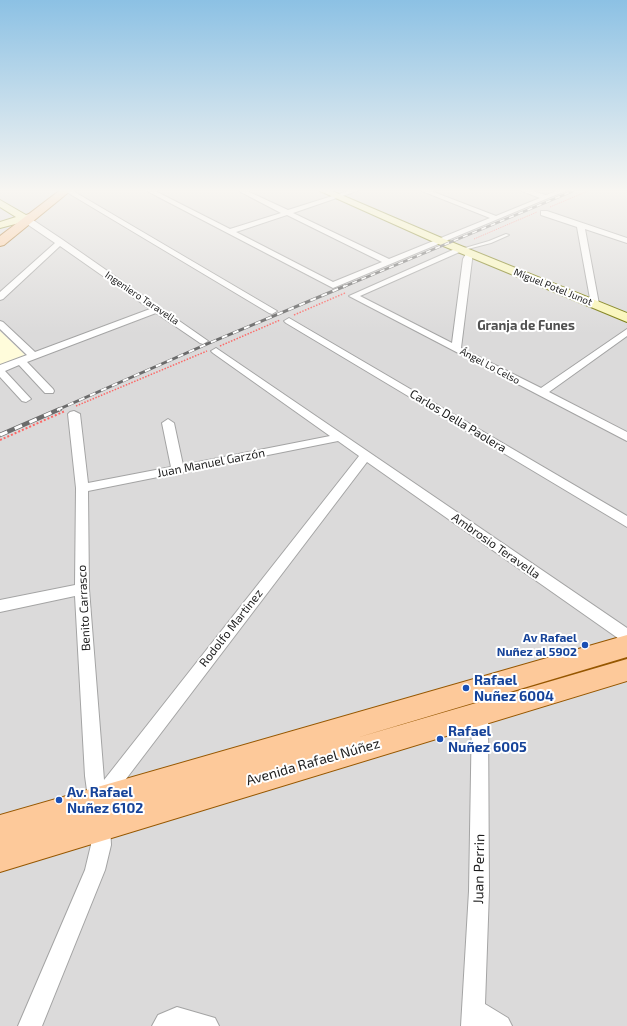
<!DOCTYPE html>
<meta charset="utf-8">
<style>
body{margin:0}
canvas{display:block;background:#efeae3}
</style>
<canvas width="627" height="1026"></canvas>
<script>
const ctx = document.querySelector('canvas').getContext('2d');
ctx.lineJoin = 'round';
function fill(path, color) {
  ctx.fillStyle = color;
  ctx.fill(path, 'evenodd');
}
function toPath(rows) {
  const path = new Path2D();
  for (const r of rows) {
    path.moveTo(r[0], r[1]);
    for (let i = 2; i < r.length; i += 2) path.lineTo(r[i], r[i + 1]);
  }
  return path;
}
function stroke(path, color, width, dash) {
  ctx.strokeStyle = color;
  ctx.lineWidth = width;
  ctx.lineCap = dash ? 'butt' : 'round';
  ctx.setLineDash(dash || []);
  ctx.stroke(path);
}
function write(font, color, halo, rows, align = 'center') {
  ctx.font = font + ' "Exo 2",sans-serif';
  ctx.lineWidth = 4;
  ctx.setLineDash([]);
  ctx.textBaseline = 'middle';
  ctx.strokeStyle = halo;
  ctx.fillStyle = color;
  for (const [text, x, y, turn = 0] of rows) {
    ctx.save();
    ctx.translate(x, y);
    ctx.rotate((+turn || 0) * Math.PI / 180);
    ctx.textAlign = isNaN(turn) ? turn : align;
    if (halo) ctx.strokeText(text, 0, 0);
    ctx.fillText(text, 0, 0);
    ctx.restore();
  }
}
const residential = toPath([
 [0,191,627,191,627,1026,0,1026]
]);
const education = toPath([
 [0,331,26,356,0,365]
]);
const pathFar2 = toPath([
 [550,207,588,191],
 [474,239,537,212]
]);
const pathFar1 = toPath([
 [294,315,345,293],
 [220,346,280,320],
 [76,406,207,351]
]);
const path = toPath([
 [0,440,65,411]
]);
const lane = toPath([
 [506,234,509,235,491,243,460,251,458,250,489,241,506,234]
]);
const street = toPath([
 [65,191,73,191,277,311,272,314,269,313,65,191],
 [147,191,155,191,230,229,281,213,239,191,247,191,288,210,348,191,357,191,293,213,389,259,490,218,422,191,431,191,496,216,540,198,522,191,532,191,546,195,557,191,565,191,333,288,147,191],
 [287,215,382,262,333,282,236,232,287,215],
 [541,211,547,211,627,238,627,243,585,229,599,304,598,306,592,306,591,304,577,227,541,215,541,211],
 [24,218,30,218,63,240,208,341,203,344,200,343,156,313,27,362,53,389,54,391,53,393,45,393,19,365,5,371,31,399,26,402,22,401,0,377,0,365,27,355,0,329,0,321,3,322,35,352,150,309,60,246,3,299,0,300,0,292,55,243,24,222,24,218],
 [457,248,464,250,360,296,452,343,463,259,467,252,473,252,461,348,541,388,627,329,627,336,549,392,627,432,627,441,349,296,457,248],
 [289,318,627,516,627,527,286,323,284,321,289,318],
 [216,348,627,628,627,643,622,641,367,462,107,804,105,812,98,814,91,812,89,805,85,776,75,596,0,612,0,600,75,585,76,488,68,414,70,412,74,411,80,414,88,483,171,467,162,423,168,419,174,423,183,465,330,436,213,353,211,351,216,348],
 [338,441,359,456,104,780,89,589,88,491,338,441],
 [480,705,486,707,488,713,489,891,485,1004,508,1018,512,1026,461,1026,469,891,472,713,474,707,480,705],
 [100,815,107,818,110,825,111,845,105,870,42,1026,18,1026,85,870,91,845,90,825,93,818,100,815],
 [177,1007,215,1018,219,1026,152,1026,158,1015,177,1007]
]);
const secondary = toPath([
 [320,191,332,191,444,239,627,313,627,322,436,243,320,191],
 [0,200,26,215,33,213,38,216,31,222,23,222,0,228,0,222,16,217,0,207,0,200]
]);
const primary = toPath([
 [59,191,70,191,4,245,0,246,0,236,59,191],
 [627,635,627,657,356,738,627,659,627,681,0,872,0,815,627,635]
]);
const railFar2 = toPath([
 [343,287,573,191]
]);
const railFar1 = toPath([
 [57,410,207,344,345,286]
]);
const rail = toPath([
 [0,435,60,409]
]);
const markers = [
 [585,645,4,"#1a4fb4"],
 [466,688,4,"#1a4fb4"],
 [440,739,4,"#1a4fb4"],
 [59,800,4,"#1a4fb4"]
];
const farStreetnames = [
 ["Miguel Potel Junot",553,287,22],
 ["Ingeniero Taravella",142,298,34],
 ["Ángel Lo Celso",490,366,28]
];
const streetNames = [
 ["Carlos Della Paolera",458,421,31],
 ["Juan Manuel Garzón",211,463,-11],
 ["Ambrosio Teravella",496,546,35],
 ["Benito Carrasco",84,608,-93],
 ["Rodolfo Martinez",231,628,-52]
];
const transitNames = [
 ["Av Rafael",577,638],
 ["Nuñez al 5902",577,652]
];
const farDistrictnames = [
 ["Granja de Funes",526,326]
];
const nearTransitnames = [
 ["Rafael",474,680],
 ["Nuñez 6004",474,696],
 ["Rafael",448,731],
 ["Nuñez 6005",448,747],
 ["Av. Rafael",67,792],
 ["Nuñez 6102",67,808]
];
const nearStreetnames = [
 ["Avenida Rafael Núñez",313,762,-16],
 ["Juan Perrin",479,869,-89]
];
fill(residential, '#dbdada');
fill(education, '#fffcdb');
stroke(lane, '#a4a4a4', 2);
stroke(street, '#a4a4a4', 2);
stroke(secondary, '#737504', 2);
stroke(primary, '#965700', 2);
stroke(pathFar2, '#fb6967', 1, [1, 1]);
stroke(pathFar1, '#fb6967', 1.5, [1.5, 1.5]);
stroke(path, '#fb6967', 2, [2, 2]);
fill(lane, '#fff');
fill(street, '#fff');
fill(secondary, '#faf7b6');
fill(primary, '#fdc99a');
stroke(railFar2, '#6b6b6b', 2.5);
stroke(railFar1, '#6b6b6b', 3);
stroke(rail, '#6b6b6b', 4.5);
stroke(railFar2, '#fff', 1.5, [5]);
stroke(railFar1, '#fff', 2, [6]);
stroke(rail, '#fff', 3, [8]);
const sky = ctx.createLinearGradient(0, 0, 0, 334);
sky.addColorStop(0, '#8cc1e4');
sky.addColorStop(0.57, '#f8f6f2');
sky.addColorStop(1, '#f8f6f200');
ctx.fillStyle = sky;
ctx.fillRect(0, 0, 627, 334);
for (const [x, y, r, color] of markers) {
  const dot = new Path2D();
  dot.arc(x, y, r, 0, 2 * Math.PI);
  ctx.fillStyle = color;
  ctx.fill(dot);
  stroke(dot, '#fff', 1.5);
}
write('10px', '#1d1d1d', '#fff', farStreetnames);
write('12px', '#1d1d1d', '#fff', streetNames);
write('bold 12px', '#164399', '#fff', transitNames, 'right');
write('bold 13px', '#505050', '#fff', farDistrictnames);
write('bold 14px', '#164399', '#fff', nearTransitnames, 'left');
write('14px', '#1d1d1d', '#fff', nearStreetnames);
</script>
